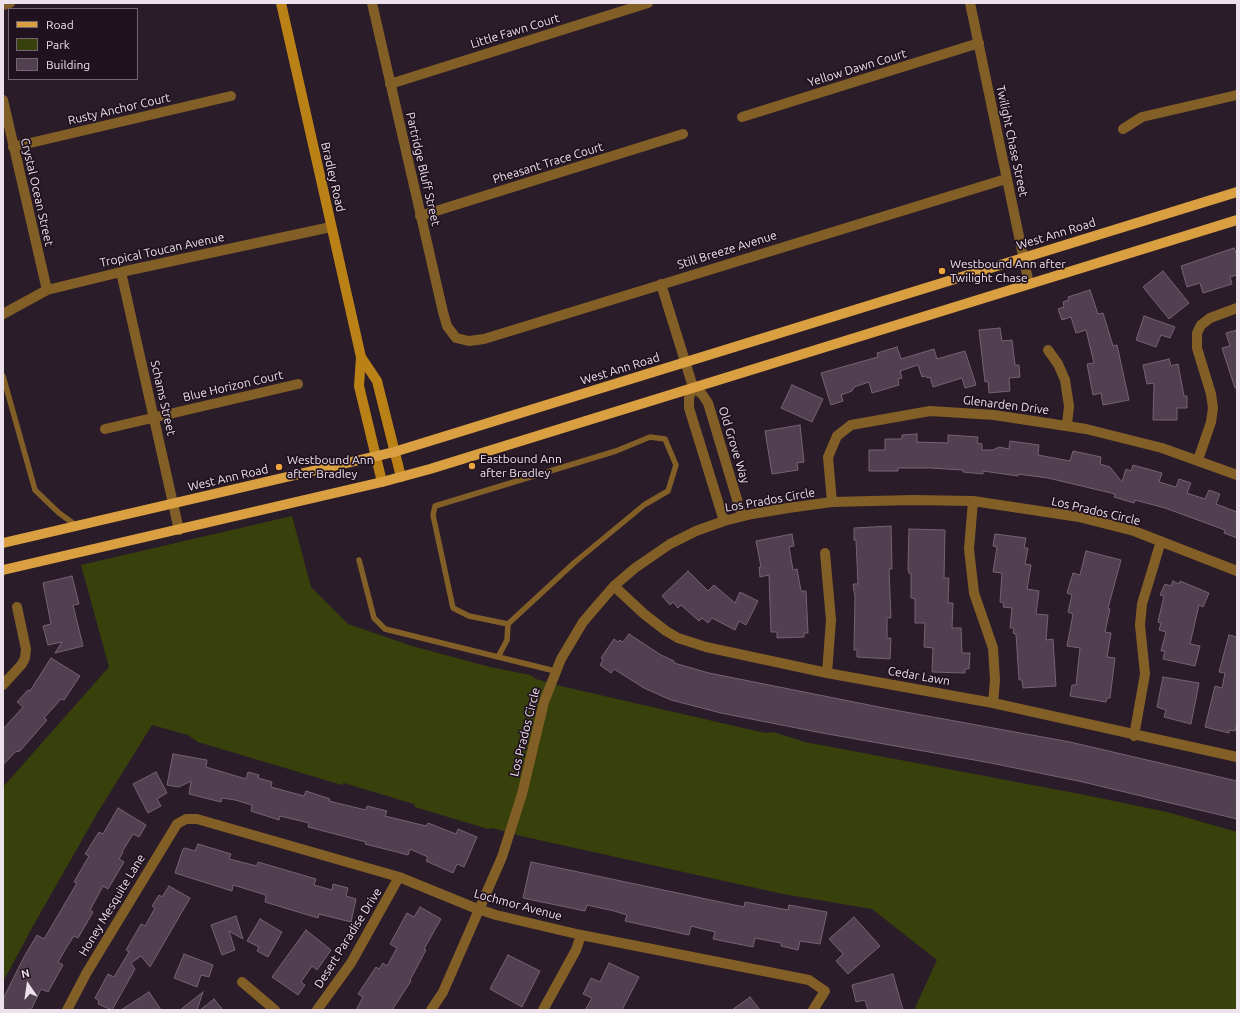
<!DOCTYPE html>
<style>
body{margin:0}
#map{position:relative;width:1240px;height:1013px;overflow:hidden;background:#2b1c29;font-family:Ubuntu,sans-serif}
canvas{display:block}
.frame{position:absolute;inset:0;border:4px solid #ede2ec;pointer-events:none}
.legend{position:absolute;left:8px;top:8px;width:130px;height:72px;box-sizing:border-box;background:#211220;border:1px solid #736572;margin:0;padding:5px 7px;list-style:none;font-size:12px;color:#ede2ec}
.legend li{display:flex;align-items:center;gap:8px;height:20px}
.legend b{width:20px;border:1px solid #736572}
.north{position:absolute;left:8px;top:965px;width:40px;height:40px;-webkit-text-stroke:3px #211220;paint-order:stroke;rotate:347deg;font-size:11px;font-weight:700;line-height:16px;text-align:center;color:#ede2ec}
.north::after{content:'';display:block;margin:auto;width:14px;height:18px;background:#ede2ec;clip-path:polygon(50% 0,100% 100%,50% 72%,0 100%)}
</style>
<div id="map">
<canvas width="1240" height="1013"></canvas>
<div class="frame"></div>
<ul class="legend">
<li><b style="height:5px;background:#d99f40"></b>Road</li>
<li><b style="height:11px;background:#38410b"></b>Park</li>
<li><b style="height:11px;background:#51404f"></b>Building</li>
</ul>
<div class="north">N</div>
</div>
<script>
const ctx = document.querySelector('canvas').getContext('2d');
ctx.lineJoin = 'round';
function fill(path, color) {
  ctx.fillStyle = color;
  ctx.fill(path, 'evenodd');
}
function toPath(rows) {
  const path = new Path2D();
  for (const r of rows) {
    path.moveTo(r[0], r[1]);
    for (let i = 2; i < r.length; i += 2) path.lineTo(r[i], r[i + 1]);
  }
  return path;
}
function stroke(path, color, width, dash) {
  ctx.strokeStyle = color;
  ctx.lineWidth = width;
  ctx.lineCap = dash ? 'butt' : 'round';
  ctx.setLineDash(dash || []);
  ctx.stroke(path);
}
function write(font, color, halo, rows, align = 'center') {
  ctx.font = font + ' Ubuntu,sans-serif';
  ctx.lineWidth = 3.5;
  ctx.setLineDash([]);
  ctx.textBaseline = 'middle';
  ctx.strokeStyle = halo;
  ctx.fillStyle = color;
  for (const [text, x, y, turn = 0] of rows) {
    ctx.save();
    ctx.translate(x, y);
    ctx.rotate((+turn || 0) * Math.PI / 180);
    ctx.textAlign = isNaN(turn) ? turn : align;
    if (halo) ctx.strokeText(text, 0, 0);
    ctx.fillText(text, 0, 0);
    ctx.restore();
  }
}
const green = toPath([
 [292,516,311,587,348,624,412,646,490,667,530,675,536,679,565,687,765,733,773,732,805,742,1080,794,1167,812,1237,832,1237,1010,914,1010,937,960,872,909,783,894,521,836,493,828,488,829,415,807,414,804,344,783,342,785,198,742,188,735,152,725,98,812,33,926,3,982,3,787,109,667,81,565]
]);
const building = toPath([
 [1234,248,1237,256,1237,275,1230,277,1232,284,1203,293,1200,283,1187,287,1181,266,1234,248],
 [1163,271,1189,303,1169,319,1143,287,1163,271],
 [1090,290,1098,314,1103,313,1113,346,1117,345,1129,400,1103,405,1101,393,1093,395,1087,364,1094,363,1086,330,1076,333,1071,317,1062,320,1058,309,1064,307,1063,302,1069,300,1068,297,1090,290],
 [1144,316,1175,327,1170,338,1161,335,1156,347,1136,340,1144,316],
 [1000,328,1002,341,1012,340,1015,365,1019,365,1020,377,1009,378,1010,391,989,393,988,381,985,382,979,330,1000,328],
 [1237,330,1237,388,1235,388,1222,348,1230,346,1226,333,1237,330],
 [897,347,901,359,934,349,937,359,965,351,976,385,965,388,962,378,933,387,930,377,927,378,926,376,922,377,918,365,900,371,902,378,898,379,899,385,872,393,869,382,854,387,852,391,841,395,843,401,831,405,821,373,878,357,877,353,897,347],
 [1169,359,1171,366,1178,364,1184,396,1187,396,1187,408,1177,408,1177,420,1153,420,1154,383,1147,384,1143,365,1169,359],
 [792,385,823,399,812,422,781,408,792,385],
 [800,425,804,462,797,463,798,470,772,474,765,431,800,425],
 [917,434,917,442,948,443,948,435,978,437,977,443,982,444,982,450,993,450,999,447,1009,449,1010,441,1039,445,1038,455,1070,461,1073,451,1101,457,1100,464,1110,467,1122,482,1126,469,1131,471,1133,465,1162,473,1159,482,1176,487,1179,479,1191,483,1187,493,1205,499,1209,490,1220,494,1216,504,1237,512,1237,538,1224,533,1225,530,1165,508,1135,500,1134,503,1114,497,1115,494,1048,478,1018,474,1018,476,983,471,983,474,963,472,963,470,930,468,898,468,898,471,869,471,869,450,885,450,885,439,902,439,902,435,917,434],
 [891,526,892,569,889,569,891,618,887,618,887,638,891,638,890,659,857,657,857,650,854,650,855,597,853,584,858,584,856,540,854,540,854,528,891,526],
 [909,529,945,530,944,578,949,578,948,603,953,603,952,628,961,628,962,653,970,653,969,669,965,669,965,673,932,672,933,648,924,647,925,623,915,623,915,599,911,598,911,573,909,573,908,569,909,529],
 [792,534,794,546,789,547,793,570,797,569,801,591,806,591,808,633,804,633,804,637,777,638,777,632,771,632,769,575,760,577,759,567,761,567,756,541,792,534],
 [995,534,1026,538,1024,548,1028,548,1025,564,1031,565,1027,589,1039,591,1036,614,1048,615,1046,640,1053,639,1056,686,1023,688,1022,680,1019,680,1016,634,1013,633,1014,628,1010,628,1012,608,1003,607,1004,603,1000,602,1002,573,993,572,997,547,993,546,995,534],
 [1086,551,1121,560,1108,608,1110,609,1105,632,1111,633,1107,657,1115,658,1110,698,1107,698,1106,702,1070,696,1072,685,1076,685,1080,648,1067,646,1073,614,1068,612,1072,595,1067,593,1073,573,1080,575,1086,551],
 [688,571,708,591,714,585,735,603,740,592,758,601,746,625,739,621,735,630,712,618,708,623,702,618,699,621,681,605,678,608,673,602,670,605,662,596,688,571],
 [72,576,79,604,73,605,83,646,55,653,62,642,48,645,43,626,51,624,43,583,72,576],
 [1173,581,1179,584,1180,581,1209,593,1203,607,1199,605,1190,644,1200,646,1195,666,1163,659,1165,651,1161,651,1166,632,1159,630,1161,623,1158,622,1164,596,1160,595,1165,584,1171,586,1173,581],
 [629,634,661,655,674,661,674,663,709,673,889,709,1070,742,1237,781,1237,819,1083,782,991,763,822,733,721,713,671,700,644,688,614,669,611,673,600,665,603,660,601,658,614,639,618,642,620,640,623,642,629,634],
 [1229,635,1237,637,1237,722,1235,731,1229,730,1229,733,1205,727,1215,686,1222,688,1225,673,1219,672,1229,635],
 [51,658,80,676,64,700,61,699,44,718,47,720,20,751,15,752,3,765,3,729,23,707,17,702,28,690,30,691,51,658],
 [1163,677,1199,683,1191,724,1164,717,1166,710,1157,707,1163,677],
 [173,754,207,760,206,767,246,779,248,772,259,775,258,778,272,782,271,787,304,796,306,791,330,799,329,801,366,810,367,806,387,811,385,816,426,826,428,823,456,834,458,829,477,837,464,867,457,864,453,873,426,861,428,857,410,849,408,855,397,852,365,844,366,842,308,827,309,823,280,816,279,820,251,811,252,805,235,800,222,798,221,802,189,794,191,781,179,787,167,785,173,754],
 [156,772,167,793,157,799,161,806,148,813,133,784,156,772],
 [118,808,146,825,139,837,133,834,122,852,123,852,119,859,124,862,108,889,103,886,90,910,93,912,78,938,74,936,68,945,58,962,63,965,48,992,41,989,31,1010,3,1010,3,999,24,957,37,935,44,939,77,883,74,882,89,856,85,854,99,832,103,834,118,808],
 [198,844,231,854,229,859,257,866,258,862,316,879,314,885,332,890,333,884,348,888,346,896,356,899,351,922,319,914,318,918,265,902,266,895,233,885,232,891,175,873,183,849,185,848,195,851,198,844],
 [531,862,744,907,745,902,788,910,789,905,827,912,820,944,800,941,798,950,781,946,781,943,755,938,753,947,713,939,715,932,691,926,689,935,625,921,627,915,614,911,587,905,585,911,523,898,531,862],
 [169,886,190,898,150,967,141,956,131,963,135,969,112,1010,98,1004,99,1001,95,998,108,974,114,977,129,952,126,950,141,924,145,926,155,908,152,906,159,895,162,897,169,886],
 [420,907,441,919,424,949,426,950,410,980,411,981,392,1010,356,1010,363,997,358,994,376,967,379,969,383,963,387,966,397,948,390,944,407,913,414,917,420,907],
 [236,916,243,939,229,931,235,950,222,955,211,925,236,916],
 [854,917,880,946,848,974,836,961,843,954,829,939,854,917],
 [260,919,282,932,268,957,257,951,259,947,247,941,260,919],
 [306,930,331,950,317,970,312,966,301,982,305,985,298,995,272,977,306,930],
 [184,954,213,965,209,977,201,975,197,987,174,978,184,954],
 [508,955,540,971,522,1007,490,989,508,955],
 [609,963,639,977,622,1010,585,1010,592,998,583,994,591,978,600,982,609,963],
 [893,974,903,1010,868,1010,865,1000,856,1002,852,985,893,974],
 [149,992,161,1010,121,1010,149,992],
 [203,992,197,1010,180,1010,203,992],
 [750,997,760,1010,732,1010,750,997],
 [214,999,223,1010,200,1010,214,999]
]);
const lane = toPath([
 [3,376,35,490,59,513,77,526],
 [359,560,374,618,385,629,555,671],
 [498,657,507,640,508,624,575,562,644,505,668,491,676,465,665,439,650,437,616,451,435,506,433,515,453,608,469,616,508,624]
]);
const street = toPath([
 [372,3,443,312,447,326,456,338,469,341,484,339,1006,179],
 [970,3,1029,284],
 [3,5,10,3],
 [390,84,648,3],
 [3,100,47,290],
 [742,117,979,43],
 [1123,129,1142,117,1237,95],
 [13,147,231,96],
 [420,216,683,134],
 [121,272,179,530],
 [661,284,693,387,702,394,708,403,742,516],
 [3,314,47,290,121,272,331,227],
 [1048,350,1058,364,1065,380,1069,406,1067,425],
 [693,387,689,398,689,408,724,521],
 [105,429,298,384],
 [1198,460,1211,422,1213,408,1211,394,1197,348,1197,333,1201,325,1210,318,1237,308],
 [973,501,969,549,974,593,993,648,995,680,993,703],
 [832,502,828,457,837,436,851,425,930,411,994,415,1086,429,1162,448,1237,475],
 [825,553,831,620,827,673],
 [614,586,644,614,666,631,678,638,706,647,827,673,993,703,1237,757],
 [3,685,22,664,25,658,26,649,17,607],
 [1134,736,1145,674,1140,625,1142,604,1161,541],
 [242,982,275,1010],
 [67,1010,87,972,177,824,186,819,197,819,399,877,475,908,496,915,581,935,809,980,825,991,813,1010],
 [317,1010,351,963,399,877],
 [431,1010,443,992,502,857,522,794,544,702,561,659,583,622,614,586,635,568,670,544,696,531,724,521,752,514,788,508,832,502,912,500,973,501,1079,517,1134,531,1237,571],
 [543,1010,576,950,581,935]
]);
const secondary = toPath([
 [281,3,361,357,359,386,382,482],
 [361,357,377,381,401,477]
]);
const primary = toPath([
 [3,543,394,452,1237,192],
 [3,570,382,482,430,469,1237,220]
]);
const markers = [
 [942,271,4,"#f0a63e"],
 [472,466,4,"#f0a63e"],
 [279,467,4,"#f0a63e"]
];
const streetNames = [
 ["Little Fawn Court",515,31,-17],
 ["Yellow Dawn Court",857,68,-17],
 ["Rusty Anchor Court",119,109,-13],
 ["Twilight Chase Street",1012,141,78],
 ["Pheasant Trace Court",548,163,-17],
 ["Partridge Bluff Street",423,169,77],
 ["Bradley Road",333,177,77],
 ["Crystal Ocean Street",37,192,77],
 ["West Ann Road",1056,234,-17],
 ["Tropical Toucan Avenue",162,250,-12],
 ["Still Breeze Avenue",727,250,-17],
 ["West Ann Road",620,369,-17],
 ["Blue Horizon Court",233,386,-13],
 ["Schams Street",163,398,77],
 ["Glenarden Drive",1006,405,7],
 ["Old Grove Way",734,445,73],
 ["West Ann Road",228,478,-13],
 ["Los Prados Circle",770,500,-10],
 ["Los Prados Circle",1096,511,13],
 ["Cedar Lawn",919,676,10],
 ["Los Prados Circle",525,732,-76],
 ["Honey Mesquite Lane",112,905,-59],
 ["Lochmor Avenue",518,905,15],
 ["Desert Paradise Drive",348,938,-58]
];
const poiNames = [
 ["Westbound Ann after",950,264],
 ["Twilight Chase",950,278],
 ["Eastbound Ann",480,459],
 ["after Bradley",480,473],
 ["Westbound Ann",287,460],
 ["after Bradley",287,474]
];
fill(green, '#38410b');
fill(building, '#51404f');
stroke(building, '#766374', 1);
stroke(lane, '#825f27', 5.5);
stroke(street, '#825f27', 10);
stroke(secondary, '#b98116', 10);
stroke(primary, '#d99f40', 10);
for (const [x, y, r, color] of markers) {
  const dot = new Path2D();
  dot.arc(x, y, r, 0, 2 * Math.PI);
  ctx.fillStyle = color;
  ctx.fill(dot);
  stroke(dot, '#211220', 1.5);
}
write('12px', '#ede2ec', '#211220', streetNames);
write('12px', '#ede2ec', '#211220', poiNames, 'left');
</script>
